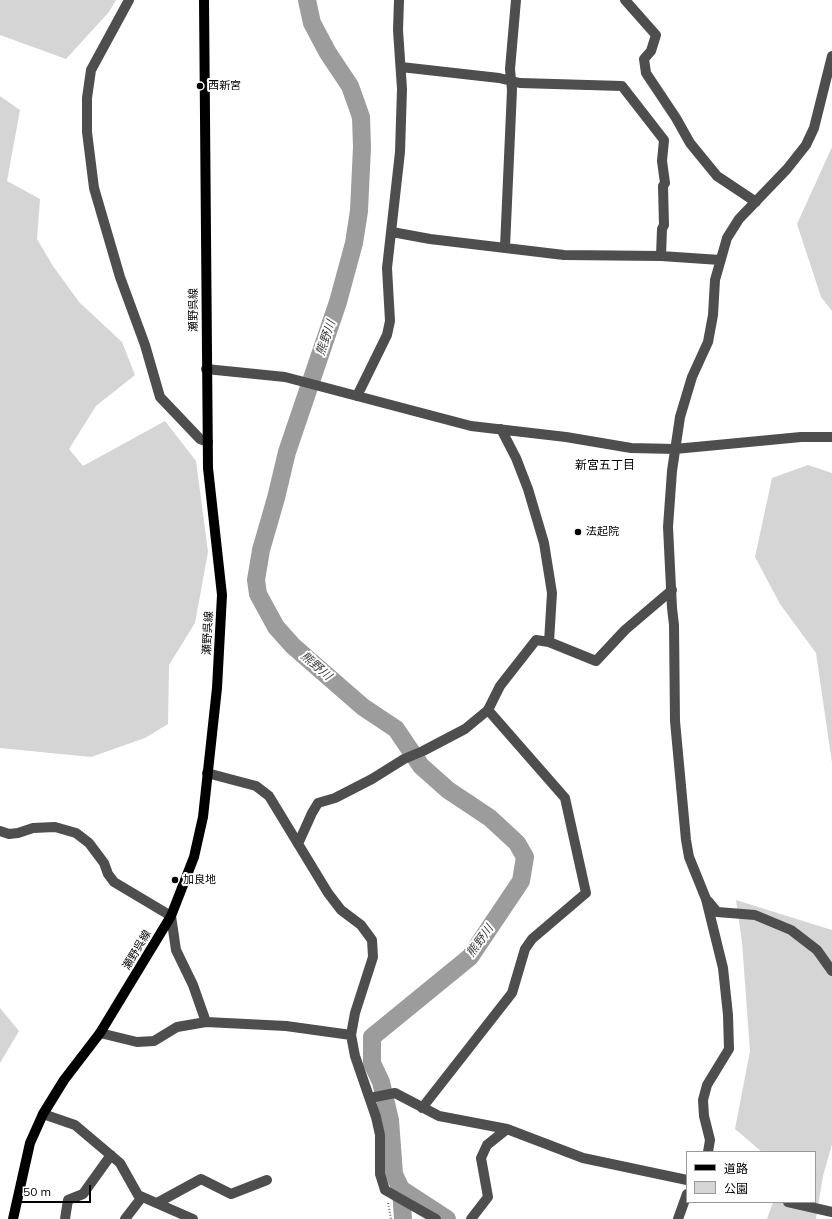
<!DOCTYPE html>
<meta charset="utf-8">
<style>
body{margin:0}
#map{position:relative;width:832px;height:1219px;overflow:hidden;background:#fff;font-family:Mulish,"Noto Sans JP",sans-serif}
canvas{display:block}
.legend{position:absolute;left:686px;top:1151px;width:130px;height:52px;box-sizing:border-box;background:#fff;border:1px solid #999;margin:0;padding:5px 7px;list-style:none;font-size:12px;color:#000}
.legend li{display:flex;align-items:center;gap:8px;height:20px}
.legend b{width:20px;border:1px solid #999}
.scale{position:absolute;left:16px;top:1185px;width:75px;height:18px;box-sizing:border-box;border:2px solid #000;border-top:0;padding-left:5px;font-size:12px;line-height:14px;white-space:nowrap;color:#000;-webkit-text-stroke:3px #fff;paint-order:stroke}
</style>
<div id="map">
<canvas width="832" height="1219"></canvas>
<ul class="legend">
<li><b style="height:5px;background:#000"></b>道路</li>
<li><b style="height:11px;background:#d5d5d5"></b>公園</li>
</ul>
<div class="scale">50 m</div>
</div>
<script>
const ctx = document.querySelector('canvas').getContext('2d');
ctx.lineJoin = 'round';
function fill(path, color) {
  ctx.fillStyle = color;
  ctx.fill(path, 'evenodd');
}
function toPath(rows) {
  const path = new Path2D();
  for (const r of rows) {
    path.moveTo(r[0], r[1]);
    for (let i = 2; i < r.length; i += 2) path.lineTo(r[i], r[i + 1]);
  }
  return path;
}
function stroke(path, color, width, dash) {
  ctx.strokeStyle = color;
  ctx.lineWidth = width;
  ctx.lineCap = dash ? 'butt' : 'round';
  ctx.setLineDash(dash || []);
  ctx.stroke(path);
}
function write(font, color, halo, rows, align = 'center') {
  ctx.font = font + ' Mulish,"Noto Sans JP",sans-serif';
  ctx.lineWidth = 4;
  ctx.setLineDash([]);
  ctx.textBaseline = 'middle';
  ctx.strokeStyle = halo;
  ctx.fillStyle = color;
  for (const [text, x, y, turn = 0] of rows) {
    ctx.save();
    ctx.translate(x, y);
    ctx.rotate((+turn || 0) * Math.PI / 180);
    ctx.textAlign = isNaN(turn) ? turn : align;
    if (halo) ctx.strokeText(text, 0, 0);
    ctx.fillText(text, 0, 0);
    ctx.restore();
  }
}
const green = toPath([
 [0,0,116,0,109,12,66,59,0,35],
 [0,96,20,110,7,181,40,199,37,239,53,266,79,302,122,342,135,375,96,406,69,449,83,466,165,421,196,461,208,552,195,623,169,665,168,724,145,738,91,757,0,748],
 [832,147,832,311,821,297,797,224],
 [808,465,832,473,832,763,816,653,780,604,755,557,772,478],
 [736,900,832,930,832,1144,823,1176,816,1219,767,1219,773,1202,815,1202,815,1152,762,1152,735,1129,750,1051,742,942],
 [0,1008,19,1031,0,1063]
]);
const river = toPath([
 [307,0,312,23,328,53,350,86,361,117,362,147,359,211,354,243,338,302,287,452,276,498,261,550,256,580,258,594,276,627,293,646,363,707,396,729,421,766,448,790,490,818,517,843,525,857,521,881,470,957,372,1037,372,1063,381,1082,390,1120,394,1174,401,1189,403,1219],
 [401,1189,447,1219]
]);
const path = toPath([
 [388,1203,391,1219]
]);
const minor = toPath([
 [129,0,91,70,87,98,87,132,94,188,120,277,145,345,160,397,200,439,208,442],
 [625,0,656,35,651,51,644,59,646,73,676,118,690,143,717,176,756,202],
 [401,67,499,78,520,83,622,86,664,140,662,161,665,183,663,186,664,225,662,229,661,256],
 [392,232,430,239,564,255,661,256,720,260],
 [505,247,512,90,510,69,516,0],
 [206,369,285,377,471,426,566,437,631,448,675,449,801,437,832,437],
 [357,396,387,335,390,321,387,268,400,152,402,89,398,30,399,0],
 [501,429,516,458,528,489,544,543,552,593,549,642],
 [207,773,256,786,269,796,328,893,341,910,361,925,372,940,373,957,355,1013,351,1035,355,1056,376,1117,380,1135,380,1174,385,1190,436,1219],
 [0,831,9,834,18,833,33,828,55,827,76,833,89,843,104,863,108,874,114,882,171,916,176,950,193,985,206,1022],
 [298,844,312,813,318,803,335,798,372,779,404,759,423,751,465,729,488,710,500,686,536,640,549,642,596,661,625,630,672,590],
 [708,901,717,912,755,915,791,930,817,950,832,971],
 [100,1033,137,1042,154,1041,177,1027,206,1022,286,1026,351,1035],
 [370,1098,395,1093,439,1116,507,1129,583,1158,687,1180],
 [422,1108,512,993,525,949,532,939,586,893,565,798,488,710],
 [43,1114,75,1125,120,1163,138,1195,193,1219],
 [708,1152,710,1140,704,1116,703,1100,707,1085,729,1049,728,1015,723,968,706,899,689,857,686,840,675,721,674,625,672,608,668,527,672,471,680,417,692,377,708,342,713,315,715,280,727,238,739,219,787,169,806,145,814,128,832,56],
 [788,1202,832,1212],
 [157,1203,201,1179,231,1194,267,1180],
 [65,1219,68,1200,83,1194,111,1155],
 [125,1219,142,1197],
 [471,1219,488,1197,481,1158,487,1145,507,1129],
 [678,1219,687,1194]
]);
const major = toPath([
 [13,1219,30,1143,43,1114,64,1080,100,1033,171,916,194,857,203,817,217,688,222,595,208,468,204,0]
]);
const markers = [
 [200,86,4,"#000"],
 [578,532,4,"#000"],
 [175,880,4,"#000"]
];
const poiNames = [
 ["西新宮",208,86],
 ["法起院",586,532],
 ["加良地",183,880]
];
const streetNames = [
 ["瀬野呉線",194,310,-90],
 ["瀬野呉線",208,633,-87],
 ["瀬野呉線",137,950,-59]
];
const waterNames = [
 ["熊野川",326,338,-71],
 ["熊野川",316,666,41],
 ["熊野川",480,941,-54]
];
const neighbourhoodNames = [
 ["新宮五丁目",605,465]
];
fill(green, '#d5d5d5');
stroke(river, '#9c9c9c', 18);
stroke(path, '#707070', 2, [1, 2]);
stroke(minor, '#4e4e4e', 10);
stroke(major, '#000', 10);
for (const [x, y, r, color] of markers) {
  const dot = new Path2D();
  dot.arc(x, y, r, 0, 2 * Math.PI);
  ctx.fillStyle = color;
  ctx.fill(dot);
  stroke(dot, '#fff', 1.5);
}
write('11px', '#000', '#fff', poiNames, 'left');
write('11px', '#000', '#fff', streetNames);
write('italic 12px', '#3d3d3d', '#fff', waterNames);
write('12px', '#000', '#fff', neighbourhoodNames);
</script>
